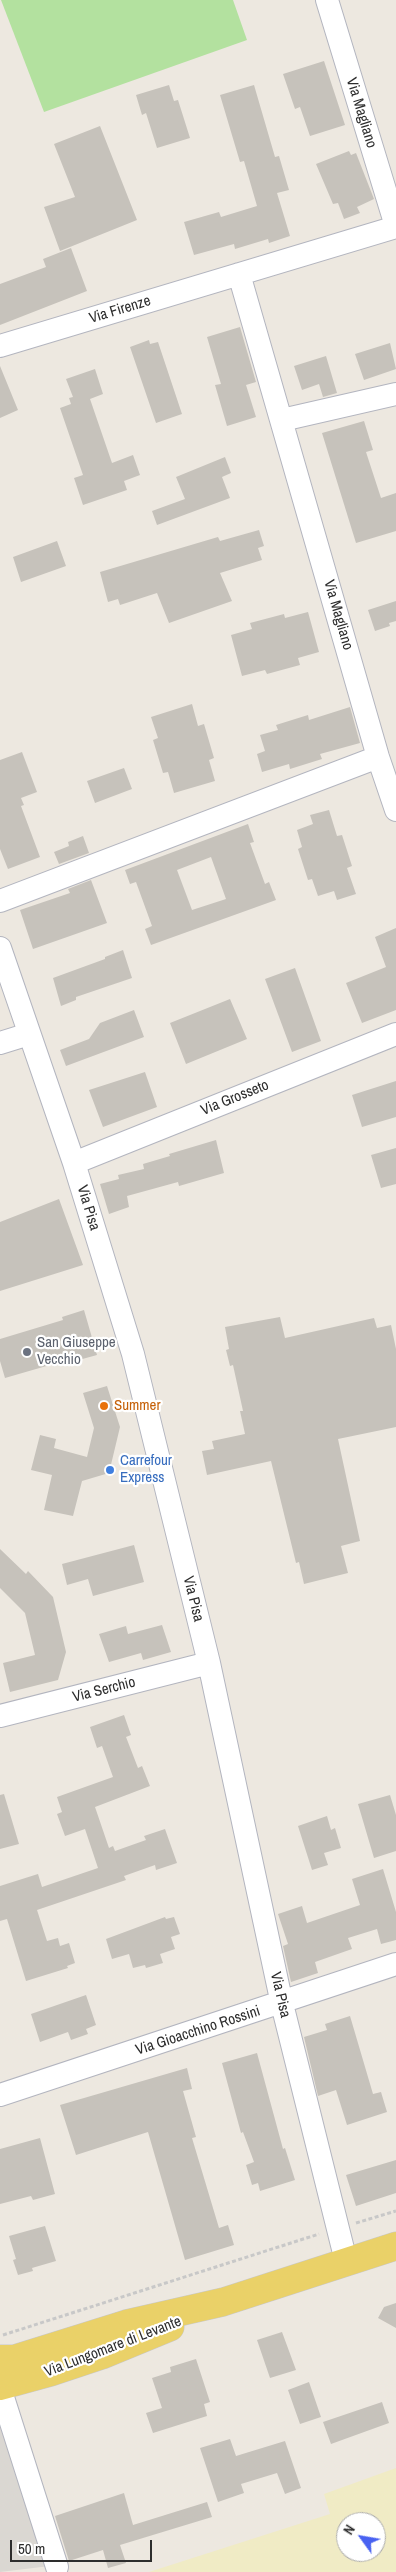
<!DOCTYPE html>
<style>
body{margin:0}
#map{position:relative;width:396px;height:2572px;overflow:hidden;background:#ede8e0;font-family:"Archivo Narrow",sans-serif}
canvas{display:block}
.north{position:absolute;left:336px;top:2512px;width:50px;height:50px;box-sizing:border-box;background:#fff;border:1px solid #ababab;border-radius:50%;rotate:302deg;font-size:14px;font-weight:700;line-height:20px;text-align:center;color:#2d2d2d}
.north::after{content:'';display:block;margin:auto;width:18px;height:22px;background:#4962f1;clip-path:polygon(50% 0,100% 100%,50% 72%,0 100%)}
.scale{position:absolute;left:10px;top:2540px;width:142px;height:22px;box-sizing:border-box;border:2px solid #2d2d2d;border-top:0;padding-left:6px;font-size:15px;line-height:18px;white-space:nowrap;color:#2d2d2d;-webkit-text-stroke:4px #fff;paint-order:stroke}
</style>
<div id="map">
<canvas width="396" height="2572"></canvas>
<div class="north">N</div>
<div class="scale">50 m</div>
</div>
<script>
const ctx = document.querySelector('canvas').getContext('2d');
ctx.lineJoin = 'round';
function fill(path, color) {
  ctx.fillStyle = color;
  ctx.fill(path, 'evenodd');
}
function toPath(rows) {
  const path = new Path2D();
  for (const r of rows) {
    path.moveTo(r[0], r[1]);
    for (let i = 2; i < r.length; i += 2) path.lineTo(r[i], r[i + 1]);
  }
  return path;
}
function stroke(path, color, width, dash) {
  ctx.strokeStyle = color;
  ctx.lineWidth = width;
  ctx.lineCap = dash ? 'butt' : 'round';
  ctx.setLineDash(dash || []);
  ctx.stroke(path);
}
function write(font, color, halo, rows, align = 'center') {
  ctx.font = font + ' "Archivo Narrow",sans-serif';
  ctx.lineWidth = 4.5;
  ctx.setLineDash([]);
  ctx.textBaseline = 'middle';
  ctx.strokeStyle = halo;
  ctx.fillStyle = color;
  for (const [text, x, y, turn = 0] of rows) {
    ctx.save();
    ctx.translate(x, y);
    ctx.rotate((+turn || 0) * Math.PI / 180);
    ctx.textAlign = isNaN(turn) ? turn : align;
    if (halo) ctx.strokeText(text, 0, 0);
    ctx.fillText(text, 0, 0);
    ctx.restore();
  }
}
const green = toPath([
 [1,0,233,0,247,40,44,112]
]);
const sand = toPath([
 [396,2468,396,2572,149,2572,330,2514,324,2494],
 [346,2522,376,2522,376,2552,346,2552]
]);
const plaza = toPath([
 [0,2423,50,2566,0,2572]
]);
const building = toPath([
 [324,61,345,125,310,136,300,107,295,109,283,74],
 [169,85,174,101,178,100,190,138,157,148,146,113,142,115,136,95],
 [254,85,275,157,279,156,289,190,277,193,290,236,269,243,268,239,235,249,234,244,194,255,184,222,219,212,221,217,257,206,244,161,240,162,220,95],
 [100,126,137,220,60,251,44,207,75,197,54,144],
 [349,151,351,155,356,153,374,199,357,207,360,213,344,219,338,203,333,204,316,164],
 [71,248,87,291,0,325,0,284,46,267,43,259],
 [240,327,256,382,246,385,256,417,227,426,215,385,221,384,207,337],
 [149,340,150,344,158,342,182,414,156,423,130,347],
 [390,343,396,369,364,380,355,354],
 [326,356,337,393,323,397,319,384,302,390,294,366],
 [0,366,18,410,0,418],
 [95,369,103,394,90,399,112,463,133,455,140,475,124,481,127,490,83,505,74,478,83,475,60,408,71,404,69,398,73,397,66,379],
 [364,421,373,450,366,452,381,498,396,493,396,531,356,543,322,433],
 [225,457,231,473,222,477,230,498,157,525,152,511,185,499,176,477],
 [259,530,264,546,258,548,262,560,220,573,232,601,169,623,157,593,120,605,118,599,108,602,100,572,218,537,220,541],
 [57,541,66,566,21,582,13,557],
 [396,601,396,621,389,623,390,626,375,631,368,610],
 [308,612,319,652,298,658,300,665,267,674,265,670,242,676,231,635,252,629,250,623,284,614,285,618],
 [192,704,198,726,204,724,214,758,209,760,215,781,174,793,168,772,163,773,153,740,158,738,151,717],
 [350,707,360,743,320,754,322,759,290,769,289,764,262,772,257,754,265,751,260,735,278,730,276,725,308,715,309,720],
 [22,752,37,792,21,798,24,805,21,806,40,857,8,869,0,849,0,760],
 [124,768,132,789,95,803,87,781],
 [329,810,337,836,342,835,352,866,347,868,356,894,337,900,334,891,318,896,312,879,308,880,298,849,302,847,297,830,313,824,310,815],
 [248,824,254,842,250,843,265,884,269,882,276,900,151,945,145,929,152,926,136,882,130,884,125,870],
 [211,857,226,899,192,910,177,870],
 [83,836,89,853,59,864,54,852,69,846,68,842],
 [91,880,107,923,33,949,20,910,70,893,68,889],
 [396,928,396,1010,362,1023,346,983,386,967,375,937],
 [123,950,132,978,76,997,76,1000,61,1006,53,978,105,959,105,957],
 [295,968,321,1041,292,1052,265,979],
 [230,999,247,1039,186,1064,170,1023],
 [134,1010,144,1037,66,1066,60,1050,89,1039,100,1023],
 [145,1072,157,1107,103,1127,89,1090],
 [396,1081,396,1117,362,1127,352,1095],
 [216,1140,224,1173,179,1186,178,1182,127,1196,129,1207,109,1214,100,1184,119,1179,118,1175,144,1169,143,1164,170,1156,169,1154],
 [396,1148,396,1184,381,1188,371,1155],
 [59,1199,83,1265,0,1291,0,1222],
 [84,1310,97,1355,75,1361,74,1358,5,1378,0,1361,0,1339,63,1320,62,1317],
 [280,1317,285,1338,374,1318,377,1328,391,1325,396,1349,396,1427,338,1439,360,1541,341,1546,348,1573,304,1584,299,1562,296,1563,271,1461,207,1475,202,1451,214,1449,212,1441,245,1434,240,1411,243,1411,233,1365,230,1366,226,1350,229,1349,225,1327],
 [107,1386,120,1427,109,1473,82,1481,73,1516,44,1510,52,1475,31,1470,40,1435,56,1439,54,1448,87,1457,94,1428,83,1393],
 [134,1545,144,1582,93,1596,88,1579,67,1585,62,1564],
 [0,1549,26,1574,28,1571,53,1597,66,1652,58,1680,10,1692,3,1663,35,1655,25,1613,0,1588],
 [162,1625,171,1652,143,1660,141,1653,109,1662,99,1634,126,1626,128,1634],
 [124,1715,131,1735,126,1737,138,1768,142,1766,150,1786,95,1807,109,1848,113,1846,115,1851,146,1840,144,1836,165,1829,177,1863,156,1870,155,1865,124,1876,126,1880,37,1910,47,1941,58,1938,60,1946,69,1943,75,1963,67,1966,68,1968,26,1981,7,1919,0,1921,0,1886,38,1874,42,1887,98,1868,85,1829,65,1836,57,1814,62,1812,57,1797,113,1777,102,1746,97,1748,90,1727],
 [4,1794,19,1844,0,1849,0,1795],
 [390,1795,396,1815,396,1851,374,1858,358,1804],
 [327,1816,331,1830,335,1828,341,1848,324,1853,328,1865,312,1870,298,1826],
 [383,1869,396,1912,396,1940,381,1944,377,1929,348,1938,352,1949,315,1962,318,1973,291,1982,283,1946,288,1944,278,1914,302,1906,307,1923,360,1905,352,1879],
 [165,1917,166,1919,174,1917,180,1934,171,1937,175,1949,160,1954,163,1963,146,1968,145,1965,133,1968,129,1954,112,1959,106,1939],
 [86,1995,96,2025,86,2029,88,2034,71,2040,68,2032,40,2042,31,2014],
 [350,2016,373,2094,381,2092,387,2112,347,2125,336,2090,318,2096,304,2037,327,2030,325,2024],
 [257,2053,283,2149,285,2148,295,2180,260,2191,258,2183,252,2185,246,2165,254,2162,243,2132,241,2133,222,2063],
 [187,2068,192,2089,183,2091,196,2137,192,2138,219,2228,228,2225,234,2245,185,2260,148,2132,76,2155,60,2105],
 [40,2138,55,2194,33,2200,31,2196,0,2204,0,2149],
 [396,2160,396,2193,356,2206,346,2175],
 [45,2226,56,2261,32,2268,33,2271,18,2275,13,2260,16,2259,9,2236],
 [396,2303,396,2328,378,2318,384,2307],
 [282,2332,296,2370,270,2378,257,2340],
 [196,2359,210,2402,204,2404,207,2416,153,2433,146,2413,162,2408,152,2378,171,2372,170,2367],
 [309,2382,321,2417,300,2424,288,2390],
 [382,2402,389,2423,331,2444,323,2422],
 [230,2439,236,2456,285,2441,301,2488,285,2494,277,2473,241,2484,244,2493,218,2502,200,2448],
 [124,2493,133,2525,207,2502,212,2517,120,2545,126,2563,108,2568,103,2550,69,2561,55,2516]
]);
const path = toPath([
 [356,2223,396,2211],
 [3,2335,319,2234]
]);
const minor = toPath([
 [327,0,396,226],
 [239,274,378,757,396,810],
 [0,346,396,227],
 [282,420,396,394],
 [0,901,378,757],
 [0,948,74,1163,133,1354,209,1663,282,2004,346,2261],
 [0,1043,29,1034],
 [74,1163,396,1034],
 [0,1716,209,1663],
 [0,2095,396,1964],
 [0,2388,57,2567]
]);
const major = toPath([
 [0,2359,14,2359,126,2324,223,2302,396,2246],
 [0,2386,51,2372,102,2355,170,2327]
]);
const markers = [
 [27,1352,5,"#6b7280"],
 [104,1406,5,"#e8710a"],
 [110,1470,5,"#3f7fe0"]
];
const streetNames = [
 ["Via Magliano",361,113,73],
 ["Via Firenze",120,310,-17],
 ["Via Magliano",338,615,74],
 ["Via Grosseto",235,1098,-22],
 ["Via Pisa",88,1208,73],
 ["Via Pisa",193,1599,76],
 ["Via Serchio",104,1690,-14],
 ["Via Pisa",280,1995,77],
 ["Via Gioacchino Rossini",198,2031,-18],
 ["Via Lungomare di Levante",113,2347,-21]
];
const worshipNames = [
 ["San Giuseppe",37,1343],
 ["Vecchio",37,1360]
];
const foodNames = [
 ["Summer",114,1406]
];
const shopNames = [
 ["Carrefour",120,1461],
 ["Express",120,1478]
];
fill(green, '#b3e19f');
fill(sand, '#f0ebc5');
fill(plaza, '#dad7d2');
fill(building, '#c6c2bb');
stroke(minor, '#b3b5bf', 24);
stroke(major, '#c8c8c8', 29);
stroke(path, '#c8c8c8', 3, [4, 2.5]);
stroke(minor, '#fff', 22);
stroke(major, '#ead168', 28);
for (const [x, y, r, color] of markers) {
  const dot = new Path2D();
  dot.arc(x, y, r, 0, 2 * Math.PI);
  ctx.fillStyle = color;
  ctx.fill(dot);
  stroke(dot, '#fff', 2);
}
write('15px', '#2d2d2d', '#fff', streetNames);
write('15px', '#5b616d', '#fff', worshipNames, 'left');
write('15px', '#c56008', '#fff', foodNames, 'left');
write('15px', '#366cbe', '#fff', shopNames, 'left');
</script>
